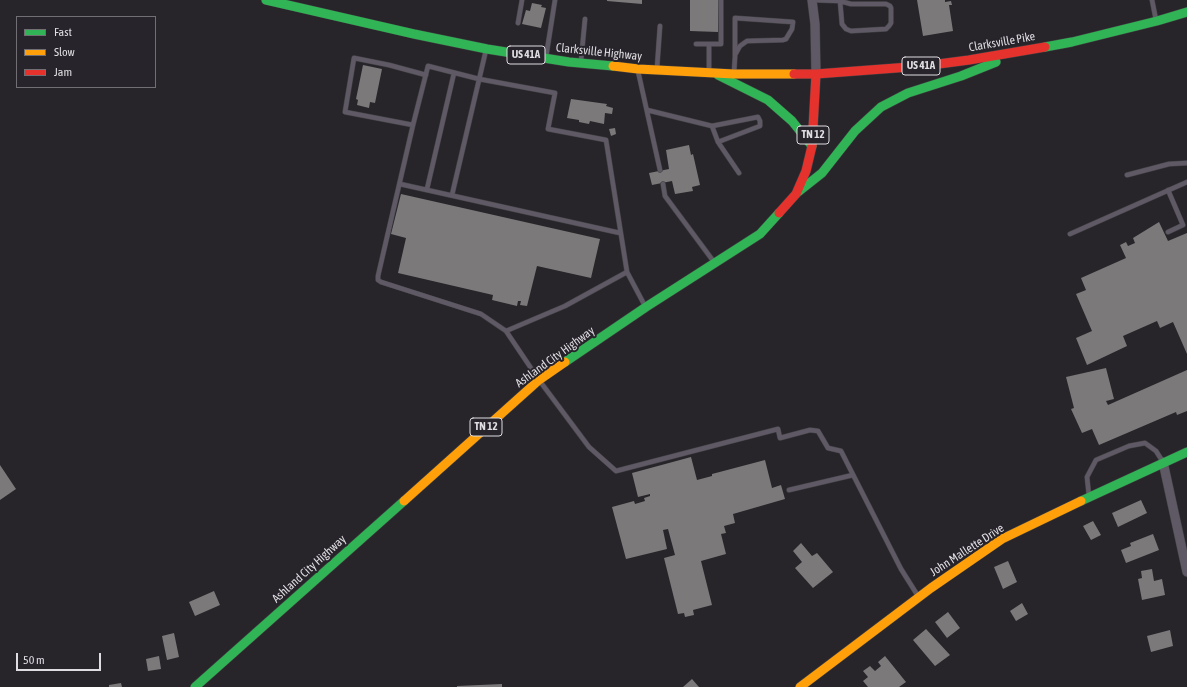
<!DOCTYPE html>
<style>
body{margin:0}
#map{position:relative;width:1187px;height:687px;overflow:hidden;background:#27252a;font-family:"Asap Condensed",sans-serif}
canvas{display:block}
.legend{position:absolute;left:16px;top:16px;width:140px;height:72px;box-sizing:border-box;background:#27242b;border:1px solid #716e74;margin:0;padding:5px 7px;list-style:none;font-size:12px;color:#dfdde1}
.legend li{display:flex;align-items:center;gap:8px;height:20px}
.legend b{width:20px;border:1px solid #716e74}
.scale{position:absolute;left:16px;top:653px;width:85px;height:18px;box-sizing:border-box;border:2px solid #dfdde1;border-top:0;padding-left:5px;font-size:12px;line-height:14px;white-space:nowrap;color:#dfdde1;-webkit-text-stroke:3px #27242b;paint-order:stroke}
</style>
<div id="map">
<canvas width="1187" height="687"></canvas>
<ul class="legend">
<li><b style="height:5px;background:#30b455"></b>Fast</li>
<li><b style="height:5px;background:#ff9f0a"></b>Slow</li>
<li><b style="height:5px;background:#e5322d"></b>Jam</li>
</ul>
<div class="scale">50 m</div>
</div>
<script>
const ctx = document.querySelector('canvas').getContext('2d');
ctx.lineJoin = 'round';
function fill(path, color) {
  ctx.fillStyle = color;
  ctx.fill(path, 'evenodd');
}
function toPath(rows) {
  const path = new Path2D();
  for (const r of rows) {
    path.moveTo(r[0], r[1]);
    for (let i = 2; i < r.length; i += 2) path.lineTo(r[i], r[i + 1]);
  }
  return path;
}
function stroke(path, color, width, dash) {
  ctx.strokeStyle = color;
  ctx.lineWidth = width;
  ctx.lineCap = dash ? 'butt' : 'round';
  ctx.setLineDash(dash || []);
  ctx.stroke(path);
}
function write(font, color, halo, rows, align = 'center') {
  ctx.font = font + ' "Asap Condensed",sans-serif';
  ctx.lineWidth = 4;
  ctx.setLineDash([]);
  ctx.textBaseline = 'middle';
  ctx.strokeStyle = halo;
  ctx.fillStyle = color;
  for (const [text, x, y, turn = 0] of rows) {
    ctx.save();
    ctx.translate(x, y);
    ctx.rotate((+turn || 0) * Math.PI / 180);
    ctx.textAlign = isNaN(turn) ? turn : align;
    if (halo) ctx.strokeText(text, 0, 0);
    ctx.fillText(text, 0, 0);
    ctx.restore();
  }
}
const building = toPath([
 [607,0,642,0,642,4,607,1],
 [690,0,719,0,718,32,690,31],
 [917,0,945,0,945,2,951,1,952,5,949,5,953,31,923,36],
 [532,3,542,5,541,7,546,8,541,28,522,24,526,10,530,11],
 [363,65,382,69,375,103,370,102,369,108,357,105,358,100,356,99],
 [571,99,607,104,606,106,613,108,612,114,605,113,604,124,590,121,589,124,579,122,579,120,567,118],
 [615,128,616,134,611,136,609,129],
 [689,145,691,155,693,154,700,185,692,187,693,191,675,194,672,181,652,185,649,173,669,169,666,150],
 [401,194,600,239,591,278,537,266,527,306,520,305,521,301,518,301,517,306,492,300,493,295,398,273,406,238,391,234],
 [1159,222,1168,241,1187,233,1187,354,1173,322,1160,328,1157,321,1123,336,1127,346,1087,365,1076,338,1092,331,1076,294,1086,290,1081,278,1126,258,1120,245,1126,242,1128,246,1135,243,1133,238],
 [1106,368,1114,399,1106,401,1108,405,1187,370,1187,411,1177,415,1176,412,1099,445,1092,429,1082,433,1071,409,1074,408,1066,377],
 [691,457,697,480,712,476,712,474,765,460,772,488,781,485,785,499,733,514,735,523,724,526,726,533,721,534,726,554,701,561,712,605,693,610,694,615,685,617,684,613,678,614,664,558,675,555,668,529,663,530,667,549,626,559,612,507,634,501,635,504,645,501,644,498,650,496,650,494,638,497,632,473],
 [0,465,16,489,0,500],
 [1141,500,1147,513,1118,527,1112,513],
 [1093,521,1101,535,1091,540,1083,526],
 [1153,534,1159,550,1126,563,1121,550,1131,546,1130,543],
 [801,543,812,556,817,553,833,572,813,588,795,568,802,562,793,551],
 [1008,561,1017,582,1003,589,994,567],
 [1152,569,1154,581,1162,579,1165,595,1142,600,1138,579,1142,578,1141,571],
 [214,591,220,605,195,616,189,602],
 [1022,603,1028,614,1016,621,1010,611],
 [948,612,960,628,947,638,935,622],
 [926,629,950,655,935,666,913,640],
 [1170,630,1173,646,1151,652,1147,636],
 [174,633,179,657,167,660,162,636],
 [159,656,161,669,148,671,146,659],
 [885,656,906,682,899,687,868,687,863,681,868,677,863,671,870,666,875,671,881,666,878,662],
 [692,679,699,687,683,687],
 [121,683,122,687,109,687,109,685],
 [502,684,502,687,457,687,457,686]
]);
const lane = toPath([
 [812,0,840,1,851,4,886,4,890,6,891,8,891,23,889,26,886,29,851,31,846,29,842,24,840,1],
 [1152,0,1156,20],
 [518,23,522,0],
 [696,44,721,44,721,0],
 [709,44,709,72],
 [546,57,555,0],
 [581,61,585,19],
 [657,68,660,26],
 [638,71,660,170],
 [734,72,735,57,735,18,793,22,792,29,786,39,783,40,747,41,740,46,735,55,735,57],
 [647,110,712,126,758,117,760,121,760,126,718,142],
 [413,125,345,112,354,58,389,65,426,75],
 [712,126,718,142,739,173],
 [1127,175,1169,164,1187,163],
 [400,184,620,233],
 [663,184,665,196,714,262],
 [427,189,454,73],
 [1168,190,1183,225,1168,232],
 [452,195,486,50],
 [1070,234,1187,182],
 [645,306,627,272,606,140,548,129,555,93,479,79,428,66,413,125,378,276,378,280,381,282,481,314,506,331,539,380,589,447,616,471,778,429,780,438,810,430,818,431,828,448,841,451,901,569,918,596],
 [506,331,565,306,627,272],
 [789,490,853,475],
 [1089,496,1087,477,1096,460,1129,446,1145,443,1156,451,1163,462]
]);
const street = toPath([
 [812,0,815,24,816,74],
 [1163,462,1187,572]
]);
const fast = toPath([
 [266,0,414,34,487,49,569,62,613,66],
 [1045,47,1072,42,1157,21,1187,12],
 [718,75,768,100,792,121,812,146],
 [798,192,822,173,855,131,881,107,908,93,961,76,996,62],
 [565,362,646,307,760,234,779,213],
 [1081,501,1187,452],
 [195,687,404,501]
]);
const slow = toPath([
 [613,66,638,69,734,74,794,74],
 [404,501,539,380,565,362],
 [800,687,931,588,1002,539,1081,501]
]);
const jam = toPath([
 [794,74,816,74,923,66,969,60,1045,47],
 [779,213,796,194,806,171,812,146,816,74]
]);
const shields = [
 [526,55,38],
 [921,66,38],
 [813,135,32],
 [486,427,32]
];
const shieldNames = [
 ["US 41A",526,55],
 ["US 41A",921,66],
 ["TN 12",813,135],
 ["TN 12",486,427]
];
const streetNames = [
 ["Clarksville Pike",1002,42,-10],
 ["Clarksville Highway",599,52,6],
 ["Ashland City Highway",555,357,-36],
 ["John Mallette Drive",967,550,-33],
 ["Ashland City Highway",309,569,-42]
];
fill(building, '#7b7979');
stroke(lane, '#414043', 5.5);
stroke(street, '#414043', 10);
stroke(fast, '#414043', 10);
stroke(slow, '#414043', 10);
stroke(jam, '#414043', 10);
stroke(lane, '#5e5964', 4.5);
stroke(street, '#5e5964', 9);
stroke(fast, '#30b455', 9);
stroke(slow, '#ff9f0a', 9);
stroke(jam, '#e5322d', 9);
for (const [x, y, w] of shields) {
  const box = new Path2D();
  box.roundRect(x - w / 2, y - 9, w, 18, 3);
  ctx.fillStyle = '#27242b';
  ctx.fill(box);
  stroke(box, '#dfdde1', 1);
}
write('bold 11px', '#dfdde1', null, shieldNames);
write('12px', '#dfdde1', '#27242b', streetNames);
</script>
